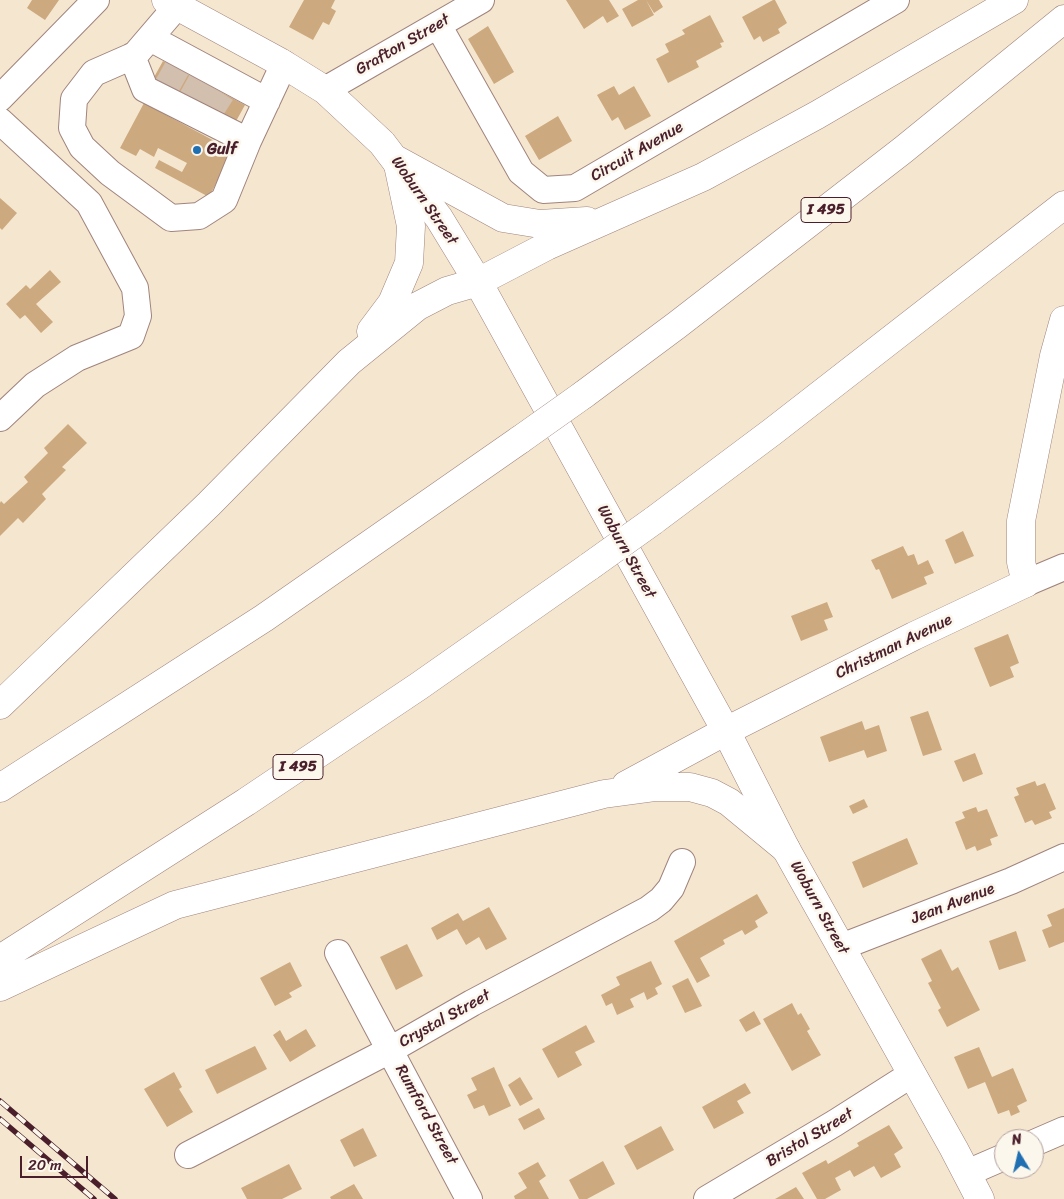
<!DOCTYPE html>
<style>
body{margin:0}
#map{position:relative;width:1064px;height:1199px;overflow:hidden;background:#f5e7cf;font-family:Sriracha,sans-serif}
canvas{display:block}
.north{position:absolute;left:994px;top:1129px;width:50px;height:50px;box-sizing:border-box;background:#fbf7ec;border:1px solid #b4a19f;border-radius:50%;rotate:351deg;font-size:14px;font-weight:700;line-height:20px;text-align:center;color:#4a1f2b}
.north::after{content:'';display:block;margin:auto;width:18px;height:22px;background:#1f6fb2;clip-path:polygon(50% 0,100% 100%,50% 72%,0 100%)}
.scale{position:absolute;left:20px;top:1156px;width:68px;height:22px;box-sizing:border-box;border:2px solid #4a1f2b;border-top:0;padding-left:6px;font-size:15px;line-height:18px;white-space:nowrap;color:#4a1f2b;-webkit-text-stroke:4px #fbf7ec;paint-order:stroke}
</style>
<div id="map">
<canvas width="1064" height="1199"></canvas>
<div class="north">N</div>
<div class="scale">20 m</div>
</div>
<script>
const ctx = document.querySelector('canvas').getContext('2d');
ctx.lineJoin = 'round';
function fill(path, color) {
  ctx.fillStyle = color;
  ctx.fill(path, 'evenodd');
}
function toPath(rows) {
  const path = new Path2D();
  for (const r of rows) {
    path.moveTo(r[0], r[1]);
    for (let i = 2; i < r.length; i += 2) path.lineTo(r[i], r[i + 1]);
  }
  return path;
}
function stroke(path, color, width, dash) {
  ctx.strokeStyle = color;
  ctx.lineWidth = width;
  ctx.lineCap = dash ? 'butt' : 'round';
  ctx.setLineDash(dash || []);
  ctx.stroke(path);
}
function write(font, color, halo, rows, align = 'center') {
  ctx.font = font + ' Sriracha,sans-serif';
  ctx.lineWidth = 5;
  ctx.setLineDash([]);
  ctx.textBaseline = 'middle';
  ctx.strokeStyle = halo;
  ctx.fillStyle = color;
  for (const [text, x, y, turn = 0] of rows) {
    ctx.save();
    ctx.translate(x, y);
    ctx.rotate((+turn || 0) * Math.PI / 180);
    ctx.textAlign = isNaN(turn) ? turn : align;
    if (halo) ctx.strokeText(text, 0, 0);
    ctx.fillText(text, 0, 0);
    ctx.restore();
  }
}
const building = toPath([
 [32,0,59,0,45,20,27,8],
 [304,0,335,0,331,8,336,11,329,25,323,22,313,40,289,27],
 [566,0,609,0,619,16,607,23,603,16,584,29],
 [638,0,646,0,654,15,632,27,622,9],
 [646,0,659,0,663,7,654,13],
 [773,0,775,0,787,23,778,29,780,33,763,42,760,36,754,40,742,17],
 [710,15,724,42,720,43,722,47,696,61,699,67,668,83,656,59,669,52,665,44,685,34,682,30],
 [488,26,514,72,494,84,468,39],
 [163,61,245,105,235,123,153,79],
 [614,86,619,95,634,86,651,116,625,130,618,117,612,121,597,95],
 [144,103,233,151,209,197,155,168,159,160,182,172,187,163,158,148,154,157,140,149,136,156,120,148],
 [558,116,572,141,539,160,525,136],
 [0,198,17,213,2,230,0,228],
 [50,270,61,282,36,304,53,322,41,333,25,315,20,319,6,304,26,285,30,289],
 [68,424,87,443,62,467,66,470,42,494,46,499,23,523,18,518,0,536,0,503,1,501,4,504,28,482,24,477,48,453,44,448],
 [963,531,974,556,955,564,945,540],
 [903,546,908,556,914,554,918,565,928,560,934,573,924,577,927,584,892,599,879,569,876,570,871,560],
 [827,602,833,617,824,620,828,630,801,641,791,616],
 [1008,634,1019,663,1010,667,1014,677,990,687,974,648],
 [928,711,942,750,923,756,910,717],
 [862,721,865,730,879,725,887,751,867,758,864,750,829,762,820,737],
 [975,753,983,774,963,782,954,761],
 [1035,781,1037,786,1045,783,1056,809,1049,812,1052,818,1035,825,1032,820,1025,823,1014,797,1019,795,1016,788],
 [864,799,868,807,853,814,849,806],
 [976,807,978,812,987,809,998,836,990,839,992,845,977,851,975,846,966,850,955,822,965,818,962,812],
 [907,838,918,864,863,888,852,862],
 [757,894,768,913,755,921,758,927,745,935,742,930,723,940,725,944,700,958,710,976,697,983,674,941],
 [489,907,507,939,486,950,479,937,466,945,457,929,437,940,431,928,458,913,463,921],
 [1064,908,1064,942,1049,948,1042,930,1052,926,1047,915],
 [1016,931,1026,961,999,970,989,941],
 [407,944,423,976,396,990,380,957],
 [941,949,952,971,958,967,980,1010,947,1027,938,1010,941,1008,928,983,932,981,921,959],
 [651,961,662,984,655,988,658,994,647,1000,644,992,630,999,634,1007,617,1015,612,1003,606,1006,601,995,620,985,616,977],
 [290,962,302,986,289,993,292,997,275,1006,260,978],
 [688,978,702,1006,685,1013,672,986],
 [792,1003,798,1015,801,1013,810,1029,807,1031,821,1055,792,1071,763,1019],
 [754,1011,761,1024,746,1032,739,1020],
 [586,1025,595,1042,575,1052,582,1065,558,1078,542,1049],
 [306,1029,316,1046,290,1062,273,1035,280,1030,286,1041],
 [255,1046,267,1069,217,1094,205,1070],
 [979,1047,992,1077,1013,1068,1027,1101,1017,1106,1020,1112,1011,1116,1009,1110,998,1114,985,1082,968,1089,954,1057],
 [494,1067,511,1106,489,1116,484,1105,474,1109,467,1095,477,1090,471,1078],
 [174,1072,182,1087,179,1089,193,1112,167,1127,144,1089],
 [520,1077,533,1099,520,1106,508,1085],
 [745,1083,751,1093,737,1101,744,1113,714,1129,702,1107],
 [539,1108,545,1119,524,1130,518,1119],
 [889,1125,903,1148,894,1154,901,1167,881,1178,874,1166,854,1177,850,1170,835,1178,841,1190,825,1199,817,1199,802,1173,826,1160,828,1164,859,1146,857,1143],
 [661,1126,674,1150,637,1170,624,1146],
 [363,1128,377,1156,354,1167,340,1140],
 [603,1161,615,1184,587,1199,579,1199,569,1180],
 [538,1162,546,1176,539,1181,549,1199,515,1199,514,1196,527,1188,518,1173],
 [289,1164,302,1189,282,1199,247,1199,241,1188],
 [354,1184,363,1199,331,1199,330,1197],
 [796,1187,804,1199,775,1199]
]);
const minorTunnel = toPath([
 [167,86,177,68],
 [191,99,201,81],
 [211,110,222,93]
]);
const minor = toPath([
 [177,6,135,55,94,73,74,99,72,128,82,147,110,173,171,218,199,216,224,200,248,141,284,64],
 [438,25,521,172,543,190,575,188,896,0],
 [150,38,267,101],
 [132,56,145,89,248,141],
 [325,90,481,0],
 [0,98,96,0],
 [0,121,89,203,135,288,138,316,131,336,77,358,35,385,0,418],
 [1026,583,1064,567],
 [841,947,1011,881,1064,857],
 [338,953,469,1199],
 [1034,1143,1064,1130],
 [188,1155,390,1050,472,1003,649,909,661,900,671,888,682,862],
 [967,1173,1004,1157],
 [707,1199,835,1123,912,1074]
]);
const major = toPath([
 [166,0,280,62,325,90,382,143,439,218,478,282,726,731,786,849,954,1149,980,1199],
 [726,731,914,636,1026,583]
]);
const highway = toPath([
 [397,160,503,218,540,224,587,221],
 [371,331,392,303,409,263,411,226,397,160],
 [583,395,677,325,903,150,1064,19],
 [653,521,772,432,1064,205],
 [1026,583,1021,562,1021,521,1054,356,1064,320],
 [0,705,209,504,349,362,418,306,447,291,478,282,547,246,703,177,817,115,1014,0],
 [626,785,726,731],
 [0,788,264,618,521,439],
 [0,959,246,802,419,686,590,566],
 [0,987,175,905,604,794,656,787,690,787,712,793,729,802,786,849]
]);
const rail = toPath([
 [0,1101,115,1199],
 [0,1119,94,1199]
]);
const highwayBridge = toPath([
 [521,439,583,395],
 [590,566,653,521]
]);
const markers = [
 [197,150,5,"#1f6fb2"]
];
const shields = [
 [826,210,50],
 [298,767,50]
];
const shieldNames = [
 ["I 495",826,210],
 ["I 495",298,767]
];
const streetNames = [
 ["Grafton Street",403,45,-30],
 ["Circuit Avenue",637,152,-30],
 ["Woburn Street",424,201,55],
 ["Woburn Street",626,552,61],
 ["Christman Avenue",894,647,-26],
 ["Jean Avenue",953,904,-21],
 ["Woburn Street",819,908,61],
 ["Crystal Street",445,1019,-29],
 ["Rumford Street",426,1115,61],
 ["Bristol Street",810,1138,-31]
];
const poiNames = [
 ["Gulf",207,150]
];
fill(building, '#cda97f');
stroke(minorTunnel, '#d3bfae', 26, [26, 13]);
stroke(minor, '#a0837d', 28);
stroke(major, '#a0837d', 29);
stroke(highway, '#a0837d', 29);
stroke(minor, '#fff', 26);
stroke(major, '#fff', 28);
stroke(highway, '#fff', 28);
stroke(rail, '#4a1f2b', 5.5);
stroke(rail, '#fbf7ec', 4, [11]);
stroke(highwayBridge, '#a0837d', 29, []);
stroke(highwayBridge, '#fff', 28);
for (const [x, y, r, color] of markers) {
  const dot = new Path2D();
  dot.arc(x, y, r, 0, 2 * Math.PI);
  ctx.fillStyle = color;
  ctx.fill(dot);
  stroke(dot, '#fbf7ec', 2);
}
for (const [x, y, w] of shields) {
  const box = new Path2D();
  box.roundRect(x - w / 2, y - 12.5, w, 25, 4);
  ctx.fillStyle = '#fbf7ec';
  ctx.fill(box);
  stroke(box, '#4a1f2b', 1);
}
write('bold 15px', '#4a1f2b', null, shieldNames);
write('16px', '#4a1f2b', '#fbf7ec', streetNames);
write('bold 16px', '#4a1f2b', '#fbf7ec', poiNames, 'left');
</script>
